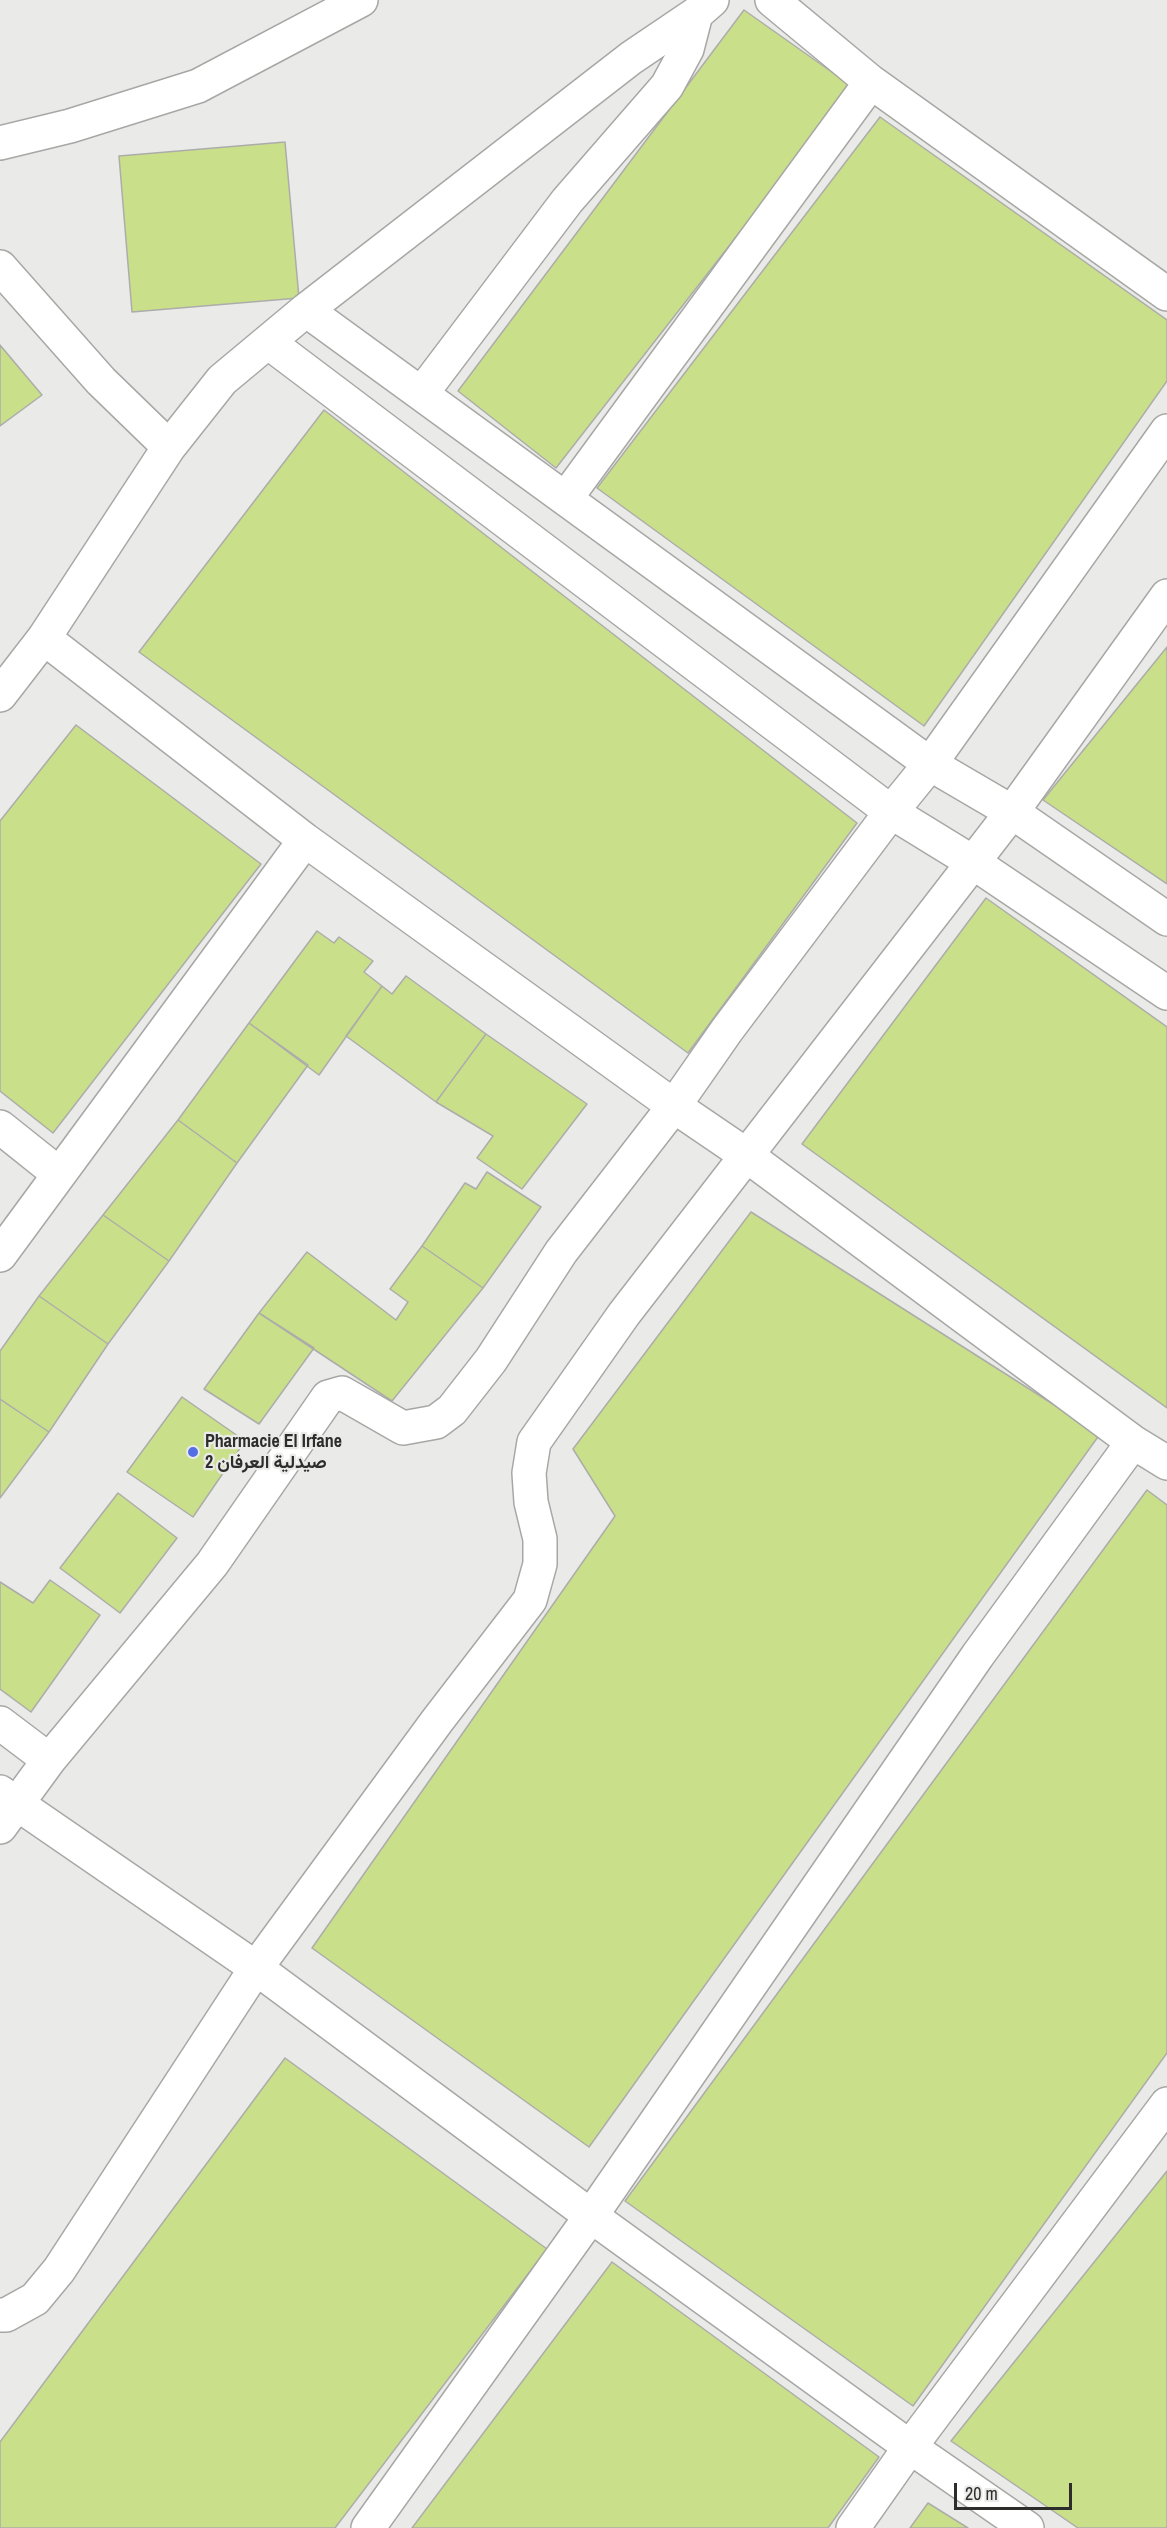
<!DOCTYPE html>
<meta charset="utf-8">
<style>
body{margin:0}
#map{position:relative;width:1167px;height:2528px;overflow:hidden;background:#eaebe8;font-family:"Archivo Narrow",sans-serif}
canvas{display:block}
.scale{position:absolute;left:954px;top:2483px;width:118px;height:27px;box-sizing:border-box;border:3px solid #2d2d2c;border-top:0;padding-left:8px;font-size:18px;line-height:21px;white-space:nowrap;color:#2d2d2c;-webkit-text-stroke:4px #eaebe8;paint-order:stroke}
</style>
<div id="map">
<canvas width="1167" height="2528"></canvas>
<div class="scale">20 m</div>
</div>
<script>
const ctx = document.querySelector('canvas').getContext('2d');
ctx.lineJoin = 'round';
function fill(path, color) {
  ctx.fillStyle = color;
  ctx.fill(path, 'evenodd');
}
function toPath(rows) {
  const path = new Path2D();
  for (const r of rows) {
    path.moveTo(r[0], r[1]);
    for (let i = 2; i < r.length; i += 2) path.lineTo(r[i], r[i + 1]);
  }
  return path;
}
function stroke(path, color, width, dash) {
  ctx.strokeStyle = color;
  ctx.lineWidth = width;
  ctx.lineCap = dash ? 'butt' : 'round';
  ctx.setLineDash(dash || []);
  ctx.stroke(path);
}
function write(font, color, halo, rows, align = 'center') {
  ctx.font = font + ' "Archivo Narrow",Vazirmatn,sans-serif';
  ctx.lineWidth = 4.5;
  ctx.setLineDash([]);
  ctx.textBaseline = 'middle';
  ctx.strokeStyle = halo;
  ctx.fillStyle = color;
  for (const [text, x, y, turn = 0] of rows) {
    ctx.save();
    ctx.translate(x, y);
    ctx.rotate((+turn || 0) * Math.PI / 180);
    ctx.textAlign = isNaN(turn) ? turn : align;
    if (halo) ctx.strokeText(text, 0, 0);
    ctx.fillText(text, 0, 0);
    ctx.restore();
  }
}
const building = toPath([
 [744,10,853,87,556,468,458,391,744,10],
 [880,117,1167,320,1167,381,924,726,597,488,880,117],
 [285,142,299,298,132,312,119,156,285,142],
 [0,345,42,395,0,426,0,345],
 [324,410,857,823,688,1053,139,652,324,410],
 [1167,647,1167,884,1043,800,1167,647],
 [76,725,261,864,53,1133,0,1091,0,821,76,725],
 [986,898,1167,1027,1167,1408,802,1144,986,898],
 [317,931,334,943,339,937,373,961,364,972,382,986,319,1075,249,1023,317,931],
 [406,976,486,1034,436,1102,346,1036,382,986,392,994,406,976],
 [249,1023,308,1065,237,1163,178,1120,249,1023],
 [486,1034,587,1104,522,1189,477,1158,493,1136,436,1102,486,1034],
 [178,1120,237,1163,169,1261,103,1215,178,1120],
 [487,1172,541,1207,483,1288,422,1246,465,1183,476,1189,487,1172],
 [751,1212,1100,1434,589,2147,312,1948,615,1516,573,1449,751,1212],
 [103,1215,169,1261,108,1344,39,1296,103,1215],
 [422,1246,483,1288,392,1401,259,1313,307,1252,396,1320,408,1302,390,1289,422,1246],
 [39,1296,108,1344,49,1432,0,1399,0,1351,39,1296],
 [259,1313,314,1348,259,1424,204,1389,259,1313],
 [182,1397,245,1441,193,1517,127,1472,182,1397],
 [0,1399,49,1432,0,1498,0,1399],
 [1147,1490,1167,1505,1167,2053,913,2406,625,2201,1147,1490],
 [118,1493,177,1538,120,1613,60,1568,118,1493],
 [50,1580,100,1615,31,1712,0,1689,0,1582,33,1603,50,1580],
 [285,2058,547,2249,335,2528,0,2528,0,2442,285,2058],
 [1167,2171,1167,2528,1078,2528,951,2441,1167,2171],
 [612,2262,879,2457,828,2528,412,2528,612,2262],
 [928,2503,968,2528,910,2528,928,2503]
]);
const minor = toPath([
 [772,0,871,82,1167,294],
 [0,143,70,126,198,86,361,0],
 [0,267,101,381,169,447],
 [306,310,930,764,1012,812,1167,919],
 [268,342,891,812,974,863,1167,993],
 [422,393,567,201,667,86,687,49,696,14],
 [566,498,871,82],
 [44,638,305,840,674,1106,746,1155,1133,1442,1167,1463],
 [0,695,44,638,169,447,222,380,306,310,631,58,696,14,712,0],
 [0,1127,59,1174],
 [0,1255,305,840],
 [0,1723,49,1760],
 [0,1792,256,1968,591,2216,910,2447,1027,2528],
 [0,1827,49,1760,212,1564,328,1397,342,1393,403,1428,436,1422,452,1410,491,1360,561,1252,674,1106,727,1030,891,812,930,764,1167,431],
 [0,2315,6,2315,35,2299,59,2270,256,1968,437,1721,530,1600,540,1564,540,1539,531,1502,529,1473,534,1442,624,1314,1012,812,1167,596],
 [368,2528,591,2216,978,1655,1133,1442],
 [853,2528,910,2447,1167,2104]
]);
const markers = [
 [193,1452,6,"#546fe4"]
];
const poiNames = [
 ["Pharmacie El Irfane",205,1442],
 ["صيدلية العرفان 2",205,1463]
];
fill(building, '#cadf8a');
stroke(building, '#acadaa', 1.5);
stroke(minor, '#a7a8a5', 36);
stroke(minor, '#fff', 33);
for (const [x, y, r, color] of markers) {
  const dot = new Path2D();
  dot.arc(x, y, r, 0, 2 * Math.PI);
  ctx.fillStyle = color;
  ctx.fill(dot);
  stroke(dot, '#eaebe8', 2);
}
write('bold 18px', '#2d2d2c', '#eaebe8', poiNames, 'left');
</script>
